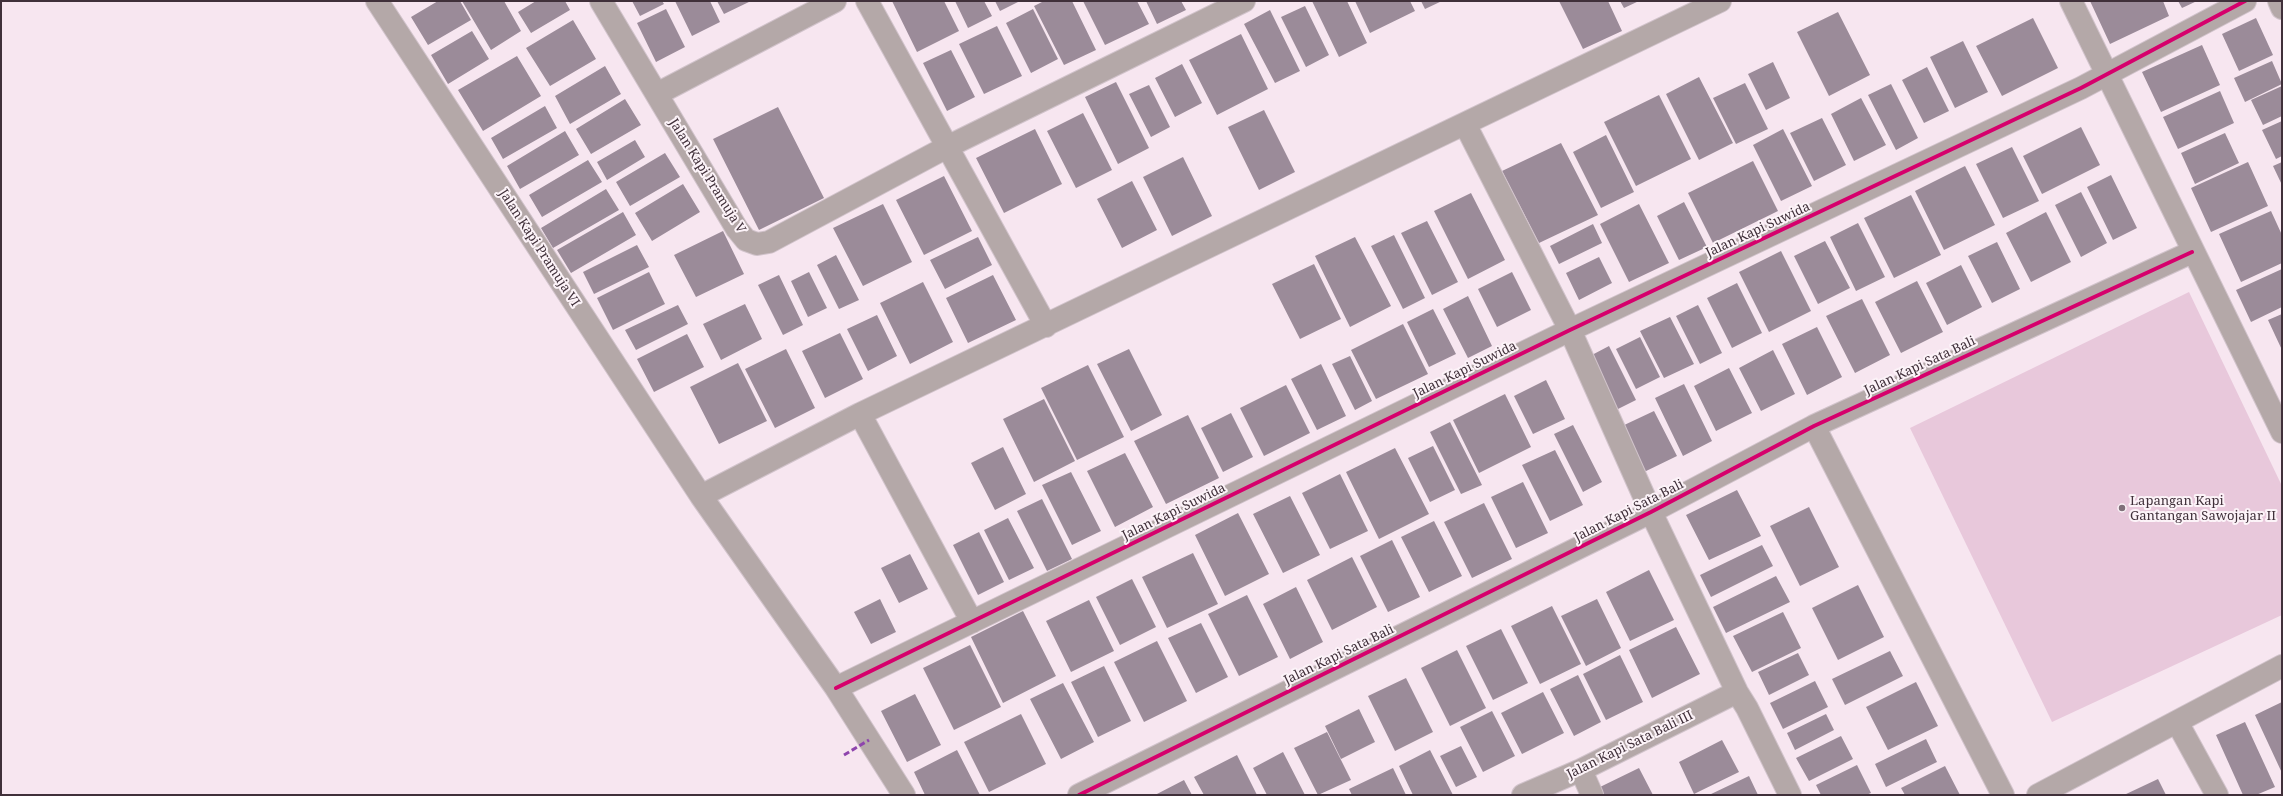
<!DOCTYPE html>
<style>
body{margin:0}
#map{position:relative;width:2283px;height:796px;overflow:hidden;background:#f7e6f0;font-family:"Noto Serif",serif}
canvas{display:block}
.frame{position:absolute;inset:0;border:2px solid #40303a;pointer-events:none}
</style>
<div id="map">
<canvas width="2283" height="796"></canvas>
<div class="frame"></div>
</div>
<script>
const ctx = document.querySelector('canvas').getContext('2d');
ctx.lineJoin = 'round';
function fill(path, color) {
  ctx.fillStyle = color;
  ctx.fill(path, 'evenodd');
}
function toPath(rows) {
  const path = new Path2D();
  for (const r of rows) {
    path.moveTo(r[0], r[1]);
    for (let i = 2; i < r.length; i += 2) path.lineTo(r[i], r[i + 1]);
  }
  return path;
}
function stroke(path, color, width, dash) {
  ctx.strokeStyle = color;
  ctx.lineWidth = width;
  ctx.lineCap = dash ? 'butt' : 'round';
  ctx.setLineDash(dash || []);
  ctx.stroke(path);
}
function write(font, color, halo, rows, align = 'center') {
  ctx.font = font + ' "Noto Serif",serif';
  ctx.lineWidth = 4;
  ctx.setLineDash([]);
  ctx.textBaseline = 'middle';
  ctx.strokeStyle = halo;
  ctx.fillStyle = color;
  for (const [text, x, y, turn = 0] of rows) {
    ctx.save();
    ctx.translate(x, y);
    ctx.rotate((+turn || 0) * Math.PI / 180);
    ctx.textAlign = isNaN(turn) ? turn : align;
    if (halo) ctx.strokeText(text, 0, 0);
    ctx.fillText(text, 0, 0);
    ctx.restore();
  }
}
const green = toPath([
 [2189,292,2282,486,2282,615,2052,722,1910,428]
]);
const building = toPath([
 [438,1,460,1,471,20,428,45,411,17],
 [462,1,504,1,521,31,491,50],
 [536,1,565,1,570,10,531,33,518,12],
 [632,1,662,1,664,4,640,16],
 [675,1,710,1,720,22,692,36],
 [717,1,751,1,724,14],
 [892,1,944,1,959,31,917,52],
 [955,1,984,1,992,16,968,28],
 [995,1,1020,1,1000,11],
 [1044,1,1072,1,1096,50,1064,65,1034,6],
 [1083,1,1137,1,1149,24,1105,45],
 [1146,1,1181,1,1186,10,1157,24],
 [1312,1,1347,1,1367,43,1339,57],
 [1355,1,1410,1,1415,11,1370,33],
 [1421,1,1442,1,1425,9],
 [1559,1,1608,1,1622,31,1583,49],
 [1620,1,1639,1,1624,8],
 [2090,1,2163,1,2169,16,2110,44],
 [2178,1,2197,1,2182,8],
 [1305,6,1329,55,1306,67,1281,17],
 [666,9,685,47,656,62,637,23],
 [1033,9,1058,59,1031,73,1006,23],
 [1270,10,1300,71,1275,83,1244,24],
 [1838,12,1870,75,1829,96,1797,32],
 [2033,18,2058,68,2002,96,1976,46],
 [2256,18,2273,55,2239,71,2222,34],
 [573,20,596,59,550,86,526,48],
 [997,26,1022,76,984,94,959,44],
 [472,31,489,59,448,84,431,55],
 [1241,34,1268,89,1217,115,1189,60],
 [1963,41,1988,92,1955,108,1930,57],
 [2202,45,2220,85,2161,112,2142,72],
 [951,50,975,97,947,111,923,63],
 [517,56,541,96,483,131,458,90],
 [2272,61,2282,84,2245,102,2234,78],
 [1773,62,1790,98,1766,110,1748,74],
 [1182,64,1202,103,1175,117,1155,78],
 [605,66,621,94,570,124,555,96],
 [1927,67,1949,111,1924,123,1902,80],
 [1699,77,1733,143,1699,160,1666,94],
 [1116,82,1149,148,1118,164,1085,97],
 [1745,83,1768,129,1736,144,1713,98],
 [1891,84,1918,138,1896,150,1868,95],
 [1149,85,1170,127,1151,137,1129,94],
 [2282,86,2282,116,2263,125,2251,100],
 [2220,91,2234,123,2178,149,2163,117],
 [1659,95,1691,159,1636,186,1604,122],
 [1861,98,1886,145,1854,161,1831,114],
 [625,99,641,125,591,154,576,129],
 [545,106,557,128,503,159,491,138],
 [778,107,824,198,759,230,713,139],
 [1264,110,1295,172,1259,190,1228,127],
 [1083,113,1112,170,1076,188,1047,131],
 [1822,118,1846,165,1814,181,1790,133],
 [2282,121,2282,156,2276,159,2262,130],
 [2081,127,2100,165,2042,194,2023,156],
 [1035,129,1062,184,1004,213,976,158],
 [1783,129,1812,186,1781,201,1753,145],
 [565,131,579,155,520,189,507,166],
 [2225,133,2239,163,2195,184,2181,153],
 [1606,135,1634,192,1601,208,1573,152],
 [635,140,645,157,607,180,597,162],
 [1561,143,1598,215,1539,243,1502,171],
 [2012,147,2039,201,2003,218,1976,164],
 [665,153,680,177,630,206,616,182],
 [1183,157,1212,216,1172,236,1143,177],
 [588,160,602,182,542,217,529,195],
 [1753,161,1778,211,1713,243,1688,193],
 [2248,162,2268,206,2211,232,2191,188],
 [2282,162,2282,185,2273,166],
 [1965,166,1995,225,1944,250,1915,191],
 [2111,175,2137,228,2113,240,2087,187],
 [944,176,972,231,924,255,896,200],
 [1132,181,1157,230,1122,248,1097,199],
 [683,184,700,212,652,241,635,213],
 [606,189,619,210,553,248,541,228],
 [2081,192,2107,243,2081,257,2055,205],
 [1471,193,1505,260,1468,279,1434,211],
 [1911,195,1941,255,1894,278,1864,218],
 [1684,202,1707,247,1679,260,1657,216],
 [883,204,912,262,863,286,833,228],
 [1639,204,1669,263,1629,282,1600,224],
 [2271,211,2282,235,2282,263,2241,282,2219,234],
 [623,212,636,235,571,273,557,250],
 [2046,212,2071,262,2031,282,2006,233],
 [1427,221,1458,282,1432,295,1401,233],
 [1858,223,1885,277,1856,291,1830,237],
 [1593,224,1602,243,1559,264,1550,246],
 [723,231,744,274,696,297,674,255],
 [1394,235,1425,298,1403,309,1371,246],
 [978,237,992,265,945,289,930,260],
 [1355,237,1391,306,1350,327,1315,256],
 [1825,241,1850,288,1818,304,1794,256],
 [1997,242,2020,289,1992,303,1968,256],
 [637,245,649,267,594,294,583,272],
 [1781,251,1811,311,1769,332,1739,272],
 [836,255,859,300,839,309,817,265],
 [1599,257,1612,283,1579,300,1566,273],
 [1314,264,1341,319,1300,339,1272,284],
 [1961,265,1982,307,1947,325,1926,283],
 [2282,269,2282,307,2251,322,2236,290],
 [649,272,665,304,613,330,597,298],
 [809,272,827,308,808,317,791,281],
 [1512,272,1531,310,1497,327,1478,289],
 [779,275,803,325,783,335,758,285],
 [993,275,1016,320,968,343,946,298],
 [1917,281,1943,332,1901,353,1875,302],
 [923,282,953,342,910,364,880,303],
 [1737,283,1762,333,1732,348,1707,298],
 [1468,296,1492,346,1468,358,1443,309],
 [1862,299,1890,355,1855,373,1826,316],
 [745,304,762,339,721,360,703,324],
 [678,305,688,324,636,350,625,330],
 [1698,305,1722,353,1700,364,1676,316],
 [1433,309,1456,354,1429,367,1407,322],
 [2282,314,2282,350,2268,320],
 [877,315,897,356,868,371,847,329],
 [1670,317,1694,364,1664,378,1640,331],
 [1403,324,1428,374,1376,399,1351,350],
 [1817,327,1842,377,1807,395,1782,344],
 [840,333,863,379,825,398,802,351],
 [687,334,704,367,654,392,637,359],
 [1640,337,1660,377,1636,389,1616,349],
 [1609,346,1636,400,1616,410,1590,356],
 [786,349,815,408,775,428,745,369],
 [1129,349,1162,415,1131,431,1097,364],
 [1773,350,1795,394,1761,411,1739,368],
 [1350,356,1372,401,1355,410,1332,364],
 [738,363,767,421,719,444,690,387],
 [1321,364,1346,416,1317,430,1291,379],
 [1088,365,1124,437,1077,460,1041,388],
 [1729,368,1752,413,1716,431,1694,386],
 [1546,380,1565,419,1533,434,1514,396],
 [1684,384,1712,441,1683,456,1655,398],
 [1286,385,1310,433,1264,456,1240,408],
 [1505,394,1531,447,1479,473,1453,420],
 [1044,399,1075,461,1034,482,1003,419],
 [1654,411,1677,456,1642,473,1620,427],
 [1231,413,1253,457,1223,472,1201,428],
 [1188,415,1219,478,1166,504,1134,441],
 [1450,422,1482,485,1461,494,1430,432],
 [1573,425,1602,482,1583,492,1554,434],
 [1433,446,1455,490,1430,502,1408,458],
 [1003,447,1026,494,995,510,971,463],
 [1395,448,1429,514,1379,539,1346,472],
 [1555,450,1583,505,1550,521,1522,465],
 [1125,453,1153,507,1115,527,1087,471],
 [1071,472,1101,531,1072,545,1042,485],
 [1340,474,1368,531,1330,549,1302,493],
 [1523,482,1548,533,1516,548,1491,497],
 [1737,490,1761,536,1709,560,1686,515],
 [1290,496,1320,555,1283,573,1253,514],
 [1042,499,1072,559,1047,571,1017,511],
 [1484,503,1512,559,1472,578,1444,522],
 [1809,507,1839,567,1800,586,1770,526],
 [1238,513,1269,574,1225,596,1195,535],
 [1008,518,1034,568,1009,580,984,530],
 [1434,521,1462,576,1429,592,1401,537],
 [979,532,1004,582,978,595,953,545],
 [1392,540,1420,597,1388,612,1360,556],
 [1762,545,1773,566,1711,597,1700,575],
 [1193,553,1218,604,1167,628,1142,577],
 [910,554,928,589,899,603,881,568],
 [1352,557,1377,607,1332,630,1307,580],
 [1649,570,1674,620,1630,641,1606,592],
 [1776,576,1790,602,1726,633,1713,607],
 [1132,579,1156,627,1120,645,1096,597],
 [1858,585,1884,637,1838,660,1812,608],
 [1296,587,1323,642,1290,659,1263,604],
 [1247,595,1278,657,1239,676,1208,614],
 [880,599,896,632,871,644,854,612],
 [1597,599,1621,648,1586,666,1561,616],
 [1089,600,1114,651,1071,672,1046,621],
 [1552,606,1581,664,1540,684,1511,626],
 [1023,611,1056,676,1003,703,971,637],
 [1783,612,1801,648,1752,672,1733,636],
 [1201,623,1228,677,1196,693,1168,638],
 [1676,627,1700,674,1652,698,1629,650],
 [1501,629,1528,683,1493,700,1466,646],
 [1157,641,1187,701,1144,722,1114,662],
 [970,645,1001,707,954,730,923,668],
 [1457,650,1486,708,1450,726,1421,668],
 [1890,651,1903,676,1845,705,1832,679],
 [1798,653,1809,675,1769,695,1758,672],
 [1620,655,1643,702,1606,720,1583,674],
 [1104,666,1131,721,1098,737,1071,682],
 [1578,675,1601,722,1574,736,1550,689],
 [1406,678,1433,732,1395,751,1368,696],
 [1815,681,1828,707,1783,729,1770,703],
 [1916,682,1938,726,1888,750,1866,707],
 [1063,683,1094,742,1061,759,1030,699],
 [1543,692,1564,733,1522,754,1501,713],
 [915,694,941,745,907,762,881,711],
 [2282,702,2282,773,2255,715],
 [1359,709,1375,742,1341,759,1325,726],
 [1492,711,1515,756,1483,772,1460,727],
 [1021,714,1046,764,989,792,964,742],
 [1826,714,1834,730,1795,750,1787,733],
 [2245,722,2275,787,2256,795,2243,795,2216,735],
 [1327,732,1351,780,1318,795,1294,748],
 [1841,736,1853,759,1809,781,1796,758],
 [1926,739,1937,762,1886,787,1875,764],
 [1722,740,1739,772,1694,794,1679,762],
 [1461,746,1477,777,1456,787,1440,756],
 [957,750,980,795,925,795,914,772],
 [1430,750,1453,795,1413,795,1399,766],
 [1283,752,1305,795,1267,795,1253,768],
 [1237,755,1257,795,1204,795,1194,777],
 [1857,765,1871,793,1866,795,1821,795,1816,785],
 [1945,766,1960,795,1905,795,1901,788],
 [1393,768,1406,795,1352,795,1349,789],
 [1639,768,1653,795,1604,795,1600,787],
 [1749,776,1758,795,1709,795],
 [2158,779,2166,795,2124,795],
 [1184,780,1192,795,1155,795]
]);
const minor = toPath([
 [377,1,701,496,836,688,904,795],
 [601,1,737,229,746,240,757,244,769,242,947,147,1244,1],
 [867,1,1046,326],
 [2071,1,2282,432],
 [2279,1,2282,8],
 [657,94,835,1],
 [1465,124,1570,330,1651,512,1737,692,1747,708,1790,795],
 [860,414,972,622],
 [1814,426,2003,795],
 [701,496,860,414,1720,1],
 [836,688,1570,330,2081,88,2245,1],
 [2177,722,2217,795],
 [1581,770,1592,795],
 [1079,795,1651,512,1814,426,2192,252],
 [1523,795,1581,770,1737,692],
 [2038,795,2282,666]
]);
const quiet = toPath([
 [844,755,869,740]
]);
const cycleway = toPath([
 [836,688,1570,330,2081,88,2245,1],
 [1079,795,1651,512,1814,426,2192,252]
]);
const markers = [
 [2122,508,4,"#80707a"]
];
const streetNames = [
 ["Jalan Kapi Pramuja V",707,176,58],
 ["Jalan Kapi Suwida",1758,230,-25],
 ["Jalan Kapi Pramuja VI",539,248,57],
 ["Jalan Kapi Sata Bali",1920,366,-25],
 ["Jalan Kapi Suwida",1465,370,-26],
 ["Jalan Kapi Sata Bali",1629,511,-27],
 ["Jalan Kapi Suwida",1174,512,-26],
 ["Jalan Kapi Sata Bali",1339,655,-26],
 ["Jalan Kapi Sata Bali III",1630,745,-26]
];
const poiNames = [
 ["Lapangan Kapi",2130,501],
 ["Gantangan Sawojajar II",2130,516]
];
fill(green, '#e8c8db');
fill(building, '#9b8b99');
stroke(minor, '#d1c3cb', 24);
stroke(minor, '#b4a8a8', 22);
stroke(quiet, '#8e44ad', 3, [6, 3]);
stroke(cycleway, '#d6006c', 4);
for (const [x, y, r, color] of markers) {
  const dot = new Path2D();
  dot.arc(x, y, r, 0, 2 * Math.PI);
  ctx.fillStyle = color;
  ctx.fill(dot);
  stroke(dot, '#fcf3f8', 1.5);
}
write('13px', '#40303a', '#fcf3f8', streetNames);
write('13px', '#40303a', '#fcf3f8', poiNames, 'left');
</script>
